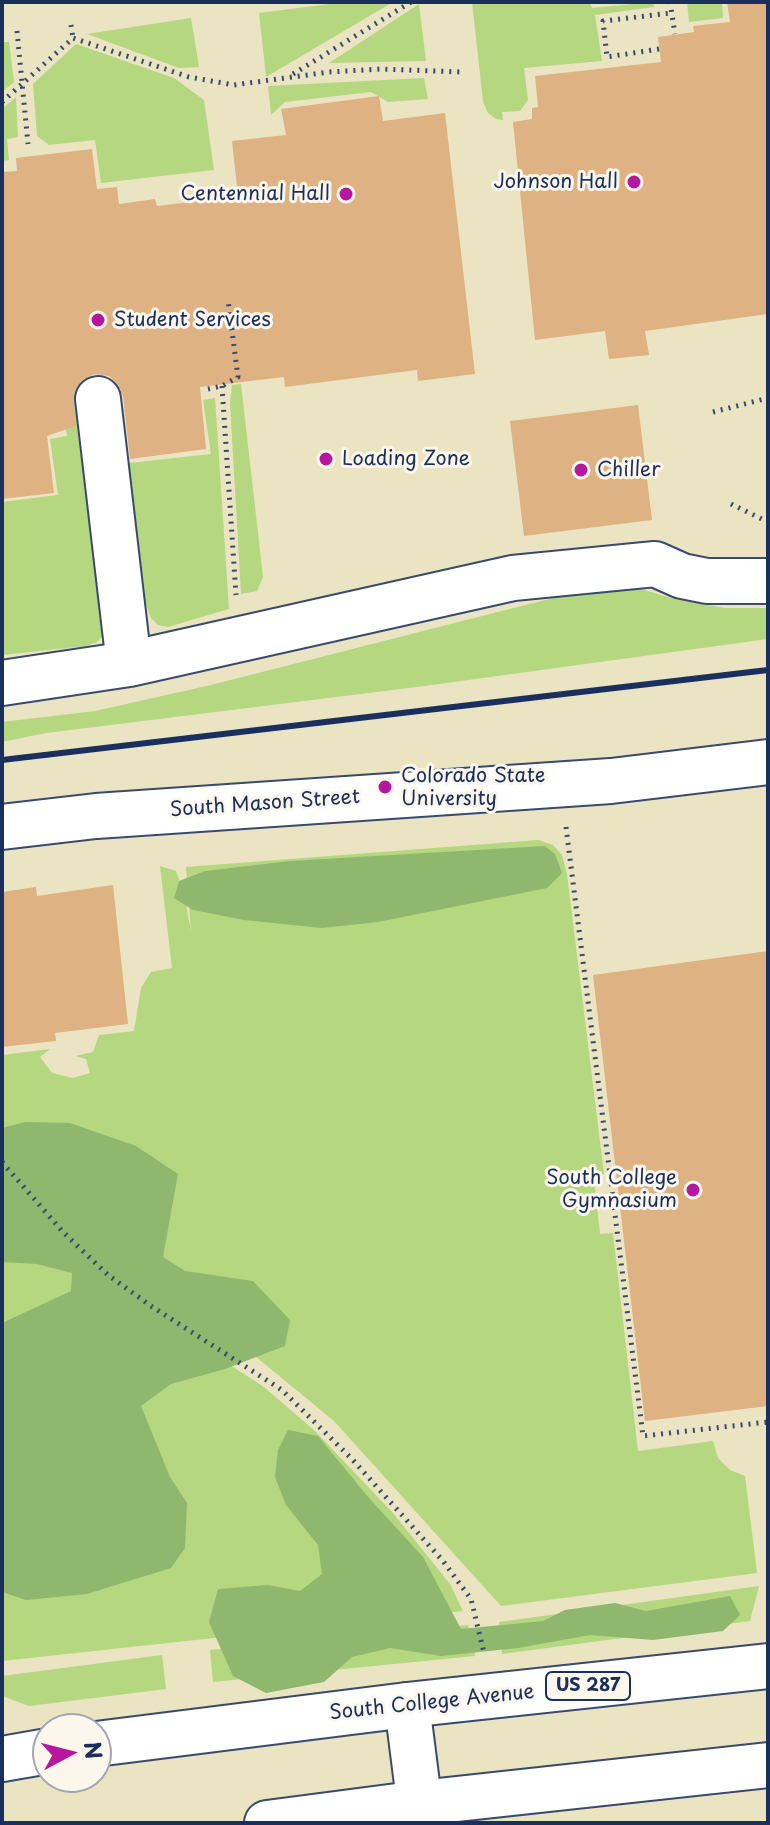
<!DOCTYPE html>
<style>
body{margin:0}
#map{position:relative;width:770px;height:1825px;overflow:hidden;background:#eae4c3;font-family:"Playpen Sans",sans-serif}
canvas{display:block}
.frame{position:absolute;inset:0;border:4px solid #1b2f5e;pointer-events:none}
.north{position:absolute;left:32px;top:1713px;width:80px;height:80px;box-sizing:border-box;background:#fbf7ec;border:2px solid #a1a7b3;border-radius:50%;rotate:83deg;font-size:22px;font-weight:700;line-height:32px;text-align:center;color:#1b2f5e}
.north::after{content:'';display:block;margin:auto;width:28px;height:36px;background:#b5179e;clip-path:polygon(50% 0,100% 100%,50% 72%,0 100%)}
</style>
<div id="map">
<canvas width="770" height="1825"></canvas>
<div class="frame"></div>
<div class="north">N</div>
</div>
<script>
const ctx = document.querySelector('canvas').getContext('2d');
ctx.lineJoin = 'round';
function fill(path, color) {
  ctx.fillStyle = color;
  ctx.fill(path, 'evenodd');
}
function toPath(rows) {
  const path = new Path2D();
  for (const r of rows) {
    path.moveTo(r[0], r[1]);
    for (let i = 2; i < r.length; i += 2) path.lineTo(r[i], r[i + 1]);
  }
  return path;
}
function stroke(path, color, width, dash) {
  ctx.strokeStyle = color;
  ctx.lineWidth = width;
  ctx.lineCap = dash ? 'butt' : 'round';
  ctx.setLineDash(dash || []);
  ctx.stroke(path);
}
function write(font, color, halo, rows, align = 'center') {
  ctx.font = font + ' "Playpen Sans",sans-serif';
  ctx.lineWidth = 6;
  ctx.setLineDash([]);
  ctx.textBaseline = 'middle';
  ctx.strokeStyle = halo;
  ctx.fillStyle = color;
  for (const [text, x, y, turn = 0] of rows) {
    ctx.save();
    ctx.translate(x, y);
    ctx.rotate((+turn || 0) * Math.PI / 180);
    ctx.textAlign = isNaN(turn) ? turn : align;
    if (halo) ctx.strokeText(text, 0, 0);
    ctx.fillText(text, 0, 0);
    ctx.restore();
  }
}
const green = toPath([
 [346,2,393,2,266,77,259,13],
 [472,2,590,2,592,8,653,2,654,7,595,15,602,61,524,68,528,100,520,111,502,112,503,120,496,119,488,113,483,102],
 [687,2,722,2,723,18,689,22],
 [419,4,426,61,329,63],
 [191,18,199,67,179,68,87,34],
 [2,42,9,42,14,82,2,92],
 [76,44,174,78,204,100,214,170,101,183,95,140,49,145,37,136,33,84],
 [424,78,428,99,388,102,371,92,285,102,271,115,268,86],
 [16,97,18,137,7,139,9,160,2,161,2,109],
 [75,381,105,620,105,633,97,642,86,646,2,655,2,502,58,495,50,439,67,436,60,394],
 [241,384,263,577,257,591,241,594,230,403,232,385],
 [215,398,229,609,168,627,158,625,151,618,144,599,129,463,211,454,203,400],
 [625,584,674,599,725,608,768,608,768,639,417,687,46,733,2,742,2,722,95,711,211,685,600,586],
 [538,840,553,845,562,855,567,874,604,1174,594,1177,600,1234,613,1233,638,1451,713,1441,718,1458,730,1470,745,1476,757,1573,501,1606,334,1421,2,1148,2,1055,50,1049,40,1057,52,1073,73,1078,90,1073,86,1059,75,1056,93,1052,99,1035,134,1031,141,988,151,972,172,968,160,866,176,871,184,893,191,932,186,867],
 [2,1176,227,1363,264,1387,315,1431,393,1513,450,1584,463,1611,2,1661],
 [759,1586,750,1621,502,1654,499,1622],
 [468,1625,475,1656,213,1682,210,1650],
 [162,1655,166,1689,29,1706,2,1696,2,1676]
]);
const forest = toPath([
 [545,846,555,854,562,873,547,888,378,922,322,928,244,920,193,910,174,898,179,881,205,871,290,861],
 [25,1122,70,1123,136,1146,178,1174,163,1257,185,1271,253,1281,290,1320,285,1346,225,1369,171,1384,141,1406,170,1477,187,1503,185,1548,171,1568,87,1594,26,1600,2,1592,2,1323,71,1291,72,1273,37,1264,2,1262,2,1128],
 [288,1430,318,1436,369,1498,423,1557,461,1629,543,1621,565,1610,615,1603,646,1611,730,1596,740,1615,723,1631,653,1640,590,1635,518,1648,441,1656,390,1648,352,1657,324,1682,266,1693,233,1676,209,1622,218,1589,268,1585,300,1591,322,1574,318,1545,286,1505,275,1477,278,1450]
]);
const building = toPath([
 [727,2,768,2,768,314,645,331,649,355,609,359,605,331,535,340,513,122,532,119,532,108,538,107,535,76,661,62,658,37,694,32,693,26,730,22],
 [379,96,383,121,445,113,475,374,418,381,417,370,285,387,284,377,200,387,206,449,130,459,123,396,118,385,109,376,94,374,82,380,75,390,73,402,76,426,47,436,54,493,2,499,2,172,17,171,16,158,92,149,97,189,117,187,119,204,155,199,157,206,238,196,232,141,286,135,281,109],
 [638,405,652,520,524,536,510,421],
 [113,885,128,1024,55,1033,56,1041,2,1047,2,892,36,887,37,896],
 [768,951,768,1406,645,1421,593,975]
]);
const path = toPath([
 [670,2,675,34],
 [71,25,73,38],
 [17,31,28,144],
 [659,49,607,57,603,21,671,13],
 [293,74,411,2],
 [2,102,73,38,189,77,234,85,329,72,381,69,461,72],
 [222,386,236,595],
 [208,389,222,386,238,377,228,300],
 [713,412,768,398],
 [731,504,768,522],
 [566,827,643,1436,768,1422],
 [2,1162,63,1232,108,1275,151,1306,282,1390,352,1459,443,1561,471,1599,484,1653]
]);
const minor = toPath([
 [98,399,129,664],
 [2,683,129,664,513,578,655,564,682,576,707,581,768,581],
 [2,827,96,816,611,781,768,762],
 [407,1705,422,1823]
]);
const highway = toPath([
 [96,1744,407,1705,768,1666],
 [2,1759,48,1751],
 [267,1823,420,1803,768,1765]
]);
const rail = toPath([
 [2,760,768,670]
]);
const markers = [
 [634,182,8,"#b5179e"],
 [346,194,8,"#b5179e"],
 [98,320,8,"#b5179e"],
 [326,459,8,"#b5179e"],
 [581,470,8,"#b5179e"],
 [385,787,8,"#b5179e"],
 [693,1190,8,"#b5179e"]
];
const shields = [
 [588,1686,84]
];
const shieldNames = [
 ["US 287",588,1686]
];
const poiNames = [
 ["Johnson Hall",618,182,"right"],
 ["Centennial Hall",330,194,"right"],
 ["Student Services",114,320],
 ["Loading Zone",342,459],
 ["Chiller",597,470],
 ["Colorado State",401,776],
 ["University",401,799],
 ["South College",677,1178,"right"],
 ["Gymnasium",677,1201,"right"]
];
const streetNames = [
 ["South Mason Street",265,804,-4],
 ["South College Avenue",432,1703,-6]
];
fill(green, '#b4d780');
fill(forest, '#8fb86e');
fill(building, '#deb283');
stroke(minor, '#3a4a6d', 48);
stroke(highway, '#3a4a6d', 48);
stroke(path, '#3a4a6d', 5, [2, 6]);
stroke(minor, '#fff', 44);
stroke(highway, '#fff', 44);
stroke(rail, '#1b2f5e', 6);
for (const [x, y, r, color] of markers) {
  const dot = new Path2D();
  dot.arc(x, y, r, 0, 2 * Math.PI);
  ctx.fillStyle = color;
  ctx.fill(dot);
  stroke(dot, '#fbf7ec', 3);
}
for (const [x, y, w] of shields) {
  const box = new Path2D();
  box.roundRect(x - w / 2, y - 14, w, 28, 6);
  ctx.fillStyle = '#fbf7ec';
  ctx.fill(box);
  stroke(box, '#1b2f5e', 2);
}
write('bold 18px', '#1b2f5e', null, shieldNames);
write('20px', '#1b2f5e', '#fbf7ec', poiNames, 'left');
write('20px', '#1b2f5e', '#fbf7ec', streetNames);
</script>
